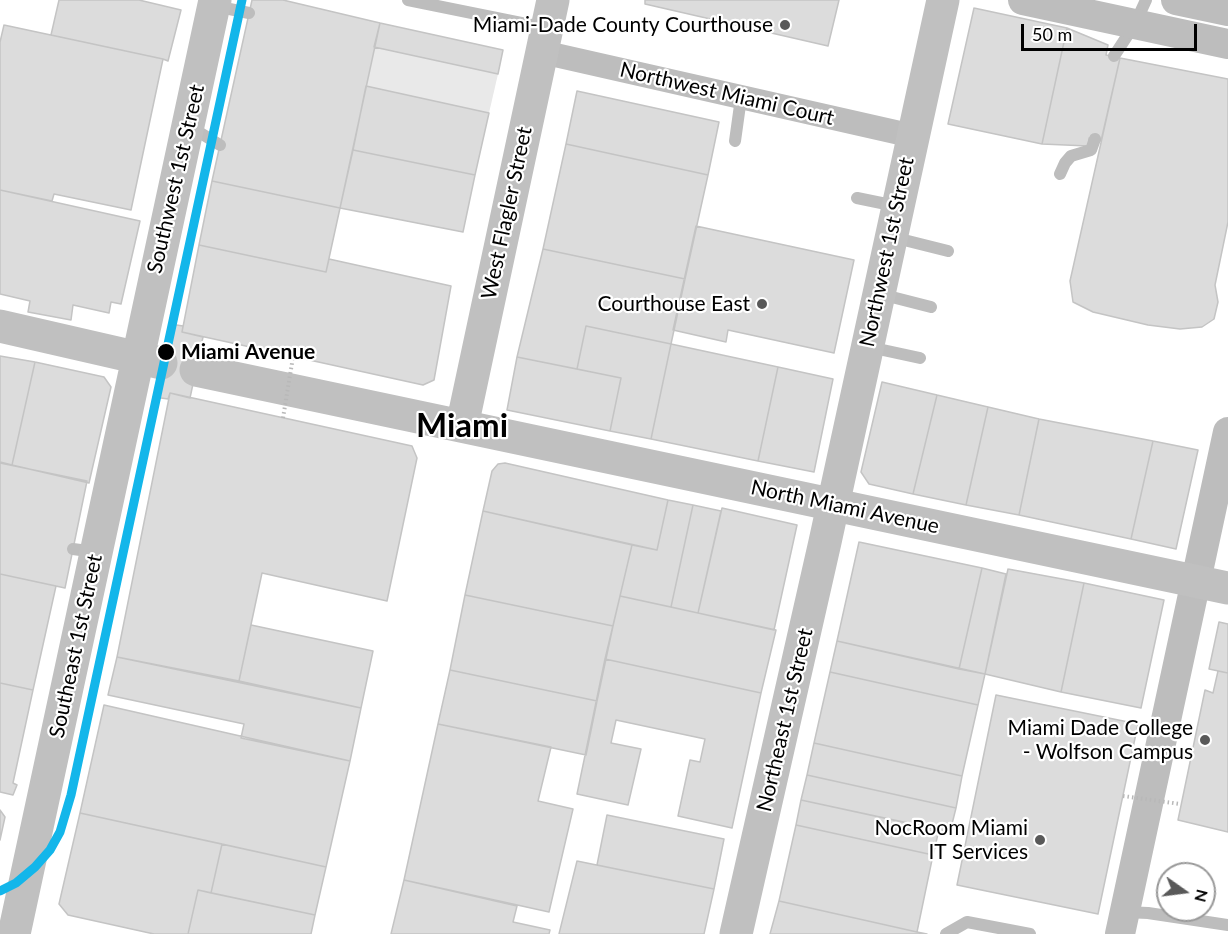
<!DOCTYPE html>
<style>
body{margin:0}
#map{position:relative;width:1228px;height:934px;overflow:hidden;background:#fff;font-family:Lato,sans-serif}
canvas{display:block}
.north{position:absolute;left:1156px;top:862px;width:60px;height:60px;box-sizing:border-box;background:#fff;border:2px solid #999;border-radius:50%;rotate:104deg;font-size:16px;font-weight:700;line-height:24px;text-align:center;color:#000}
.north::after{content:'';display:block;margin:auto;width:21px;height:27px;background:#595959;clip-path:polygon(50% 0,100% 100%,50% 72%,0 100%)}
.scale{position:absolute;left:1021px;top:24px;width:176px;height:27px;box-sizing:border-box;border:3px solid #000;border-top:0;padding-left:8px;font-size:18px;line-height:21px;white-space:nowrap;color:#000;-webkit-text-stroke:4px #fff;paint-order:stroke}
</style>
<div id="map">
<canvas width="1228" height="934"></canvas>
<div class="north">N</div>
<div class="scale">50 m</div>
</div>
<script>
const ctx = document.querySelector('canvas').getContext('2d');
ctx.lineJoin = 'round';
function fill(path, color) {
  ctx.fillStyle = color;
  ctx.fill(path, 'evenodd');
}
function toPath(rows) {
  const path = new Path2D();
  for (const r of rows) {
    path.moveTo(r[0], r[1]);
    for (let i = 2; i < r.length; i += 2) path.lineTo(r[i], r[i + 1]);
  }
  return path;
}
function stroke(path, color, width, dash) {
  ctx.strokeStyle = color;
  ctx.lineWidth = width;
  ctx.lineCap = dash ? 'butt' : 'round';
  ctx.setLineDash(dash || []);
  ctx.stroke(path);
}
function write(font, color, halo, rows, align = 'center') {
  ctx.font = font + ' Lato,sans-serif';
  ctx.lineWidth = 4.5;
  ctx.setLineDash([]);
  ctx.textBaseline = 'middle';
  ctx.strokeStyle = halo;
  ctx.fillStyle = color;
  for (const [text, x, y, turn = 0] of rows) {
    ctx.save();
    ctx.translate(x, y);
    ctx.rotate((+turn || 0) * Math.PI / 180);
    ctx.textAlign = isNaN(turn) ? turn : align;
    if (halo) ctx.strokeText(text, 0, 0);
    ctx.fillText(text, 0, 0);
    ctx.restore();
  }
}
const green = toPath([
 [374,47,498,74,489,113,366,86]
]);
const building = toPath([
 [59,0,139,0,181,10,168,61,163,59,51,35,59,0],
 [252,0,283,0,380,23,340,208,212,181,252,0],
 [645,0,839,0,828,46,645,4,645,0],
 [974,8,1067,28,1042,144,948,124,974,8],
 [380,23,503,50,498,74,374,47,380,23],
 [4,25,163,59,131,210,54,194,52,201,0,190,0,42,4,25],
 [1067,28,1108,45,1106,55,1120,58,1101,141,1089,138,1088,146,1042,144,1067,28],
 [1120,58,1228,79,1228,222,1215,285,1218,302,1214,319,1202,327,1180,329,1148,325,1093,312,1073,302,1070,281,1120,58],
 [366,86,489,113,475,175,353,150,366,86],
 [577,91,719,122,708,175,566,144,577,91],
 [566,144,708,175,685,279,543,249,566,144],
 [353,150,475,175,463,232,340,208,353,150],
 [212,181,340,208,326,272,199,245,212,181],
 [0,190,140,221,121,304,111,302,109,313,73,305,71,320,28,312,30,301,0,294,0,190],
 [696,226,854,260,834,353,728,330,726,342,673,330,696,226],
 [199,245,326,272,329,259,451,286,434,380,423,385,182,332,199,245],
 [543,249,685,279,671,344,586,326,577,369,517,357,543,249],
 [170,324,183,326,182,332,203,337,190,398,170,393,168,399,154,397,170,324],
 [586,326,671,344,651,439,610,431,621,378,577,369,586,326],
 [671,344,778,367,758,461,651,439,671,344],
 [0,356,35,362,12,465,0,462,0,356],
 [517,357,621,378,610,431,507,410,517,357],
 [35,362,104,377,111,387,89,483,12,465,35,362],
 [778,367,833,379,814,472,758,461,778,367],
 [882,382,937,395,913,494,869,484,861,472,882,382],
 [170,393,412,446,417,458,387,601,262,573,239,681,117,657,170,393],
 [937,395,988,407,966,505,913,494,937,395],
 [988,407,1039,419,1019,515,966,505,988,407],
 [1039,419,1153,441,1131,539,1019,515,1039,419],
 [1153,441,1198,450,1176,549,1131,539,1153,441],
 [0,463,87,481,65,588,0,574,0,463],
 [505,463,668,500,657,550,483,511,492,471,498,464,505,463],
 [668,500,693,505,671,607,620,596,632,545,657,550,668,500],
 [693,505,721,511,698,613,671,607,693,505],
 [722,508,797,525,774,630,698,613,722,508],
 [483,511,632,545,613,626,465,595,483,511],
 [859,542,982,568,959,669,837,641,859,542],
 [982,568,1006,574,985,674,959,669,982,568],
 [1008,569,1084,583,1061,692,985,674,1008,569],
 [0,574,56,586,33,690,0,683,0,574],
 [1084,583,1164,600,1141,708,1061,692,1084,583],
 [465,595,613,626,597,701,450,670,465,595],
 [620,596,776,630,761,693,605,659,620,596],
 [1219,622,1228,624,1228,673,1209,669,1219,622],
 [251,625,373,651,361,708,239,681,251,625],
 [837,641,985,674,978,705,830,672,837,641],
 [117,657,361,708,350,761,241,738,244,724,108,695,117,657],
 [605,659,761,693,732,828,678,816,690,760,700,762,705,739,616,720,611,743,641,749,628,805,577,794,605,659],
 [450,670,597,701,586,755,438,724,450,670],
 [1218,671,1228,673,1228,832,1178,820,1205,690,1213,693,1218,671],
 [830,672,978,705,962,776,814,743,830,672],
 [0,683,33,690,13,783,17,785,13,795,0,792,0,683],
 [996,695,1138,724,1098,914,957,885,996,695],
 [104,705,350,761,326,867,80,813,104,705],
 [438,724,551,747,538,801,573,809,549,912,404,880,438,724],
 [814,743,962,776,956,808,807,775,814,743],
 [807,775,956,808,950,832,801,800,807,775],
 [801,800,939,830,933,855,796,825,801,800],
 [0,810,5,817,0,840,0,810],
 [80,813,222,844,211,893,198,890,188,934,154,934,68,915,59,904,80,813],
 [607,815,724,839,714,889,597,865,607,815],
 [796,825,933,855,917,932,779,901,796,825],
 [222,844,326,867,315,915,211,893,222,844],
 [577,861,714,889,704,934,559,934,577,861],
 [404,880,517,906,513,922,550,930,549,934,391,934,404,880],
 [198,890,315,915,311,934,188,934,198,890],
 [779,901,917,932,927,934,770,934,779,901]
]);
const service = toPath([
 [408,0,546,28],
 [215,6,249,13],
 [1114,56,1135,24,1146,0],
 [189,126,220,145],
 [735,141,741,98],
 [1060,174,1065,163,1071,156,1091,150,1095,139],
 [857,198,896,206],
 [892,237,948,251],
 [880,294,931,307],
 [869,347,920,358],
 [73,549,95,552],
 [1125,912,1148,913,1228,925],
 [946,934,967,922,1030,934]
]);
const minor = toPath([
 [542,52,913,136]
]);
const tertiary = toPath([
 [1023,0,1228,44],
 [1176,0,1228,11],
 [1120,934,1228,432]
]);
const secondary = toPath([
 [0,326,161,363],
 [196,370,1228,588],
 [462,426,553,0],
 [14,934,215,0],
 [736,934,825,542,943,0]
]);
const pathBridge = toPath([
 [283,418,293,357],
 [1123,796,1180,804]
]);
const metro1 = toPath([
 [0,891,16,883,35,867,50,850,60,832,71,795,242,0]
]);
const markers = [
 [785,25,6,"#595959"],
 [762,304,6,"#595959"],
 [166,352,9,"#000"],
 [1205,740,6,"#595959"],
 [1040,840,6,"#595959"]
];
const poiNames = [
 ["Miami-Dade County Courthouse",773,25],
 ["Courthouse East",750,304],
 ["Miami Dade College",1193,728],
 ["- Wolfson Campus",1193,752],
 ["NocRoom Miami",1028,828],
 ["IT Services",1028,852]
];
const streetNames = [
 ["Northwest Miami Court",727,94,13],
 ["Southwest 1st Street",176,179,-77],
 ["West Flagler Street",507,213,-78],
 ["Northwest 1st Street",887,252,-78],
 ["North Miami Avenue",845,507,12],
 ["Southeast 1st Street",76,646,-78],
 ["Northeast 1st Street",785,720,-77]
];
const stopNames = [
 ["Miami Avenue",181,352]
];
const townNames = [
 ["Miami",462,426]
];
fill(green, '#e9e9e9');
fill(building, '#dcdcdc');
stroke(building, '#c4c4c4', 1.5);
stroke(service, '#bdbdbd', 12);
stroke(minor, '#bdbdbd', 24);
stroke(tertiary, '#bdbdbd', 30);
stroke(secondary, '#c0c0c0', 33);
stroke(pathBridge, '#b8b8b8', 4, [1.5, 3]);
stroke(metro1, '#13b6ea', 9);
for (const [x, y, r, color] of markers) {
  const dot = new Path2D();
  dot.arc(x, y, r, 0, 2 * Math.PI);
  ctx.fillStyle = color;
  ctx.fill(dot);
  stroke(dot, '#fff', 2);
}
write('21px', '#000', '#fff', poiNames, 'right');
write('21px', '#000', '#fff', streetNames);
write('bold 21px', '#000', '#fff', stopNames, 'left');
write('bold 33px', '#000', '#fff', townNames);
</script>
